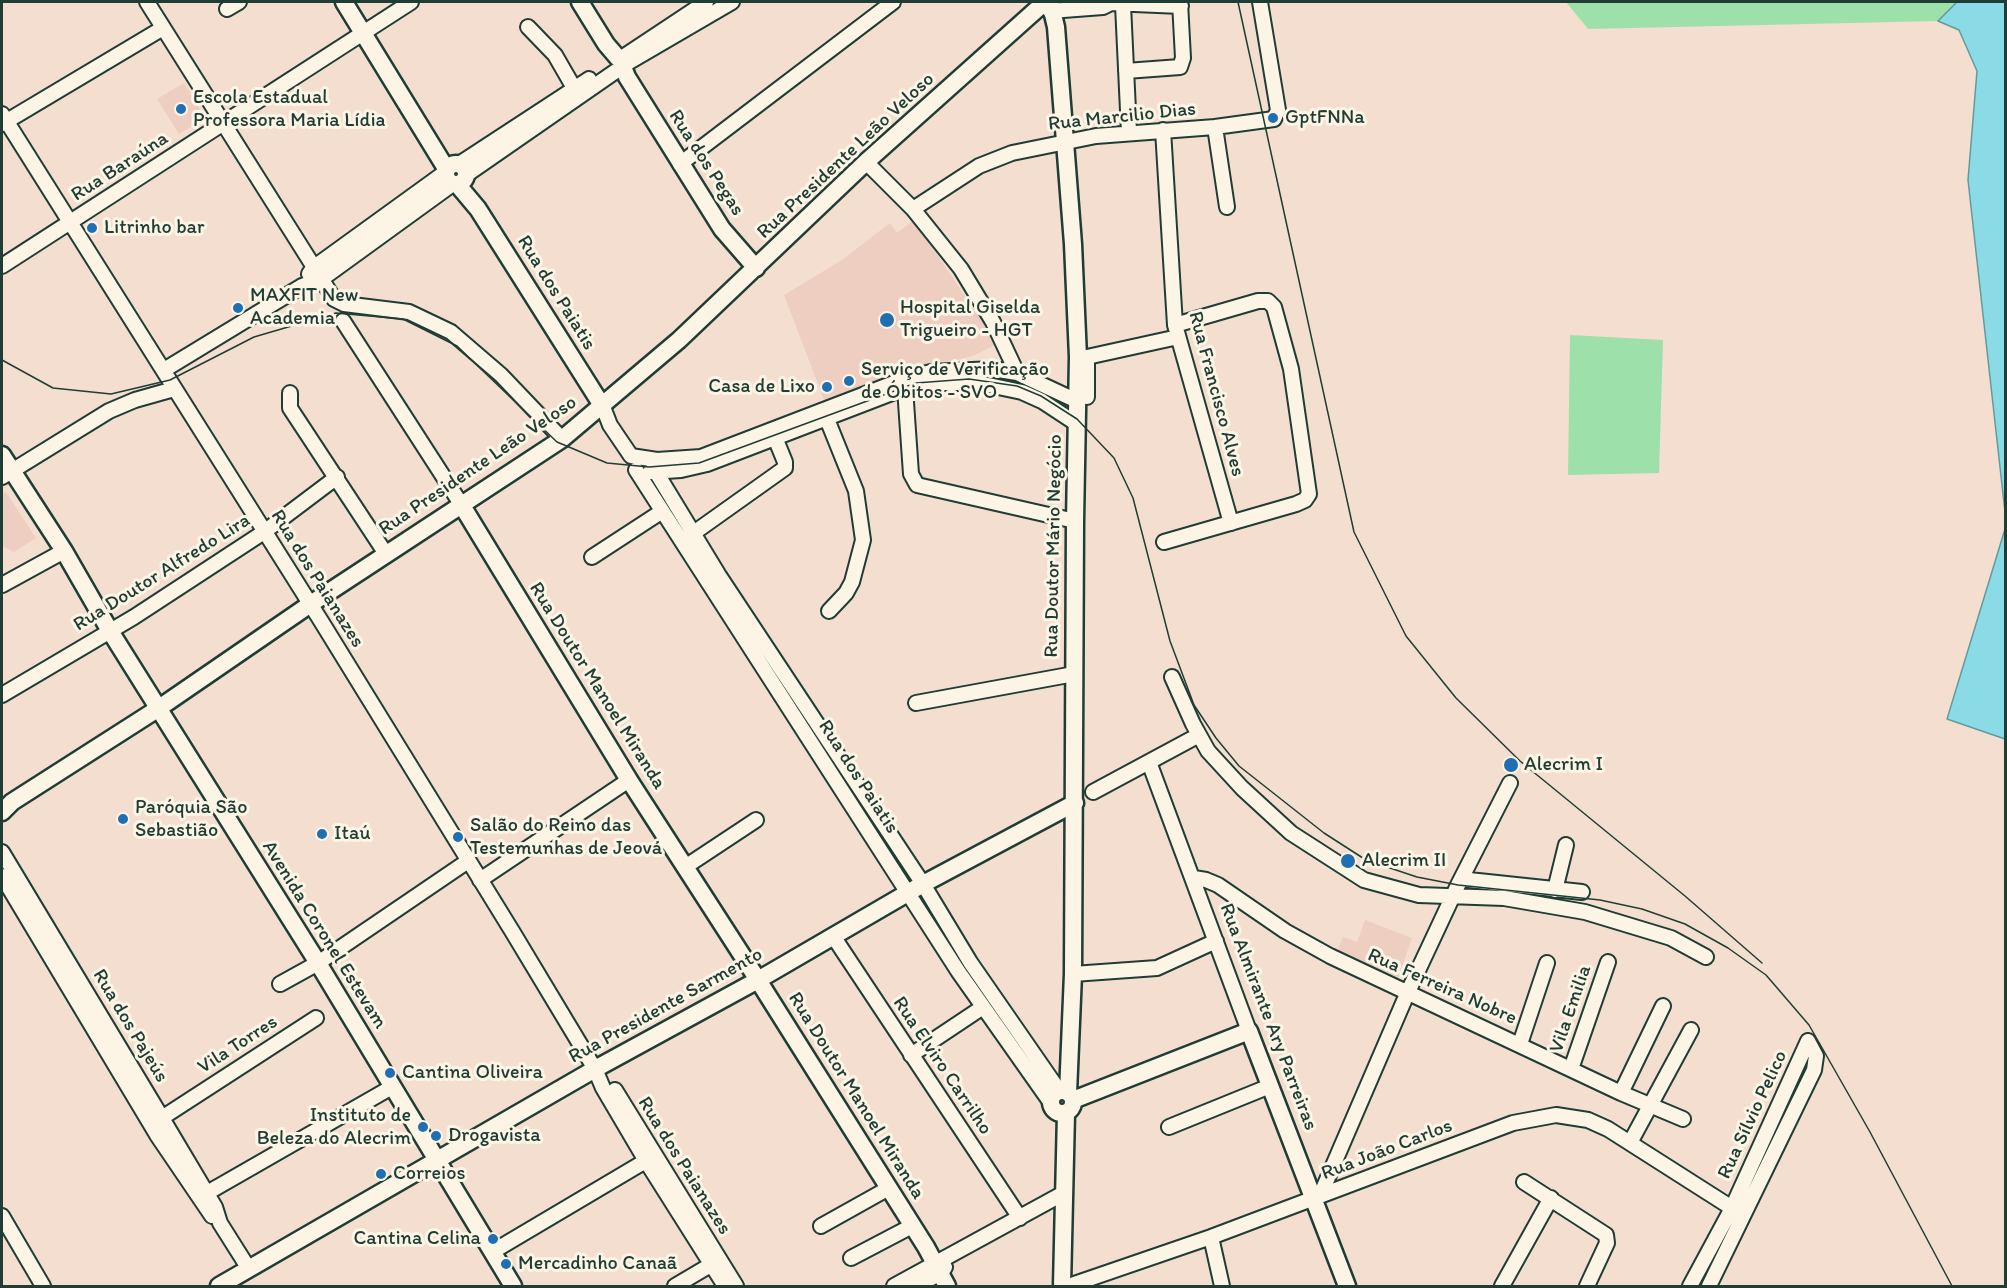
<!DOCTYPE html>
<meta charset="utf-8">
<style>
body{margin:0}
#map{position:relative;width:2007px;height:1288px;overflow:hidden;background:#f4ded0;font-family:Itim,sans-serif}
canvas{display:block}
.frame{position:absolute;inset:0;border:3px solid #1f3d34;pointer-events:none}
</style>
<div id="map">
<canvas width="2007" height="1288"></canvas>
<div class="frame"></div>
</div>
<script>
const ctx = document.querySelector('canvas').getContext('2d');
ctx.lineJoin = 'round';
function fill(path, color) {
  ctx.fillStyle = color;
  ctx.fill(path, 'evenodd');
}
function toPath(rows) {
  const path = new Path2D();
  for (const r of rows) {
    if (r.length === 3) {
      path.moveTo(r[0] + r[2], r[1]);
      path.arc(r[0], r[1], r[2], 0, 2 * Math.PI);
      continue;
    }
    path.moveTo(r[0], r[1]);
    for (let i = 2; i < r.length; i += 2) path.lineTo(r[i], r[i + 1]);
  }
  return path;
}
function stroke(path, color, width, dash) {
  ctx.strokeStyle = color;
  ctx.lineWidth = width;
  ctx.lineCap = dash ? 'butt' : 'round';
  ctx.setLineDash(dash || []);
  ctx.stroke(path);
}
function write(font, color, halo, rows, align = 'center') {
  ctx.font = font + ' Itim,sans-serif';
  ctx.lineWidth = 6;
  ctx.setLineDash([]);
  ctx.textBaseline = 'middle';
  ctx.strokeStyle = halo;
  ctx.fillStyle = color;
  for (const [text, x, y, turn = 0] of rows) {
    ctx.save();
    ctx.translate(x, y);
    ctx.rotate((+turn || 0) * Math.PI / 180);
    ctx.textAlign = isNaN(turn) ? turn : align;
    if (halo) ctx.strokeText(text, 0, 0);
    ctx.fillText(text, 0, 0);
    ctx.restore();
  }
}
const built = toPath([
 [184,83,205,118,179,134,157,99],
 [914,220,997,344,975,355,924,369,825,402,784,295,842,260,890,223,897,233],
 [6,492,36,538,14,552,2,546,2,494],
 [1365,920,1412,938,1398,978,1336,954,1343,937,1357,942]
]);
const green = toPath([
 [1566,2,1957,2,1938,21,1588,29],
 [1570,335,1663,340,1659,473,1568,475]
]);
const water = toPath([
 [1957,2,2005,2,2005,512,1968,180,1977,71,1959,30,1938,21,1957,2],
 [2005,529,2006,739,2005,739,1947,719,2005,529]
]);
const minor = toPath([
 [147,2,334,299,344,304,409,312,451,332,501,375,562,439],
 [1123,5,1129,132],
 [227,9,239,2],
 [1050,11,1103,7,1111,3,1181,6],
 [528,27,555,55,574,88],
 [623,57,706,2],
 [624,65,732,2],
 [1126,71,1180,67,1183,58,1180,2],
 [2,114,321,621,512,931,595,1069,603,1088,646,1161,725,1286],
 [2,124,163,28],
 [1215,127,1227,207],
 [1163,130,1175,325,1231,523],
 [866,162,913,209,961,269,993,322,1017,373],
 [459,164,589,79],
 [680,164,893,2],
 [466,175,616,71],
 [913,209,979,166,1012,153,1096,136,1215,127,1274,119,1278,110,1260,2],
 [2,266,411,2],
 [309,274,313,268,447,171],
 [343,321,461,504],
 [164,370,302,286,323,278,454,183],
 [905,388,911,474,917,485,1075,521],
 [290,393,290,408,386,554],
 [1087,397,1087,357,1178,337],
 [603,407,610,425,631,456,657,460,701,457,907,378,931,372,993,369,1017,373,1077,401],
 [827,419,856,491,863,540,852,582,846,593,829,611],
 [636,470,958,971,1051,1103],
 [650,472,681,470,707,464,905,388,938,383,979,383,1022,392,1042,401,1077,424],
 [656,472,718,574,923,884,970,962,1060,1092],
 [2,477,109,411,135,400,174,389],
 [688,537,785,468,785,462,776,440],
 [1164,542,1296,504,1305,500,1309,494,1291,369,1274,307,1268,301,1258,301,1175,325],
 [592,557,661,512],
 [2,585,64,551],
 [1172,677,1193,724,1208,751,1242,788,1291,833,1364,880,1419,895,1504,898,1585,912,1671,938,1706,957],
 [2,695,134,617,264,532,337,477],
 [916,703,1074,674],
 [1149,762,1249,1031],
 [1093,792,1199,735],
 [2,852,162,1118,215,1207,220,1223,249,1269],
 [685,867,756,820],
 [2,876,157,1135,212,1216],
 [1194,878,1206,880,1218,885,1285,931,1330,956,1621,1093,1683,1119],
 [480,880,629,780],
 [1469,880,1582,892],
 [1555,890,1566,845],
 [833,936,1020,1218],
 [1073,974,1157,968,1216,941],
 [280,984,318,963,468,861],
 [1520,1044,1547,963],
 [911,1055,983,1007],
 [1571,1069,1608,962],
 [615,1090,736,1286],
 [1621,1093,1663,1006],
 [154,1123,316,1018],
 [1169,1127,1270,1086],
 [1631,1141,1691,1030],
 [1524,1182,1606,1235,1607,1243,1587,1286],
 [207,1193,392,1087],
 [1320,1196,1407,994,1458,885,1510,783],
 [2,1216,43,1286],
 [821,1226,889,1188],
 [1211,1237,1222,1286],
 [492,1252,654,1156],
 [851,1258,912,1226],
 [1074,1284,1211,1237,1513,1123,1556,1115,1588,1120,1608,1129,1732,1208],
 [675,1286,719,1260],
 [894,1286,1064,1193],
 [916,1286,941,1273,945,1267],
 [1502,1286,1551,1198],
 [1690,1286,1732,1208,1808,1041],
 [1709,1286,1814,1070,1816,1056,1808,1041]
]);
const major = toPath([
 [344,2,447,170],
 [580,2,606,44,618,58],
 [1050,2,1056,27,1073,244,1078,357,1075,521,1073,974,1068,1093],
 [623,67,627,77,722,229,756,268],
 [456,174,10],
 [457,184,478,209,603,407],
 [2,455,64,551,110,631,318,963,513,1286],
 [461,504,629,780,758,980,926,1247,947,1286],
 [2,812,12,802,159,708,309,605,562,439,679,340,866,162,1045,2],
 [1062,1102,11],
 [1073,1100,1249,1031,1347,1286],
 [219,1286,595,1069,758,980,923,884,1075,803],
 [1062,1286,1066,1113]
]);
const tram = toPath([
 [1238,2,1354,532,1406,636,1456,698,1520,761,1685,896,1762,963],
 [2,360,53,388,111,394,170,380,254,337,336,313,403,319,457,346,557,442,607,463,649,467,699,463,916,383,969,379,1017,386,1041,396,1077,419,1114,458,1133,498,1170,641,1194,705,1216,738,1239,766,1324,833,1366,860,1417,877,1458,885,1600,900,1642,909,1685,924,1728,948,1766,975,1809,1025,1870,1132,1952,1286]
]);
const markers = [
 [181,109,6,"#1f6fb2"],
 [1273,118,6,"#1f6fb2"],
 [92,228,6,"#1f6fb2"],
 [238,308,6,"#1f6fb2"],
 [887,320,8,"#1f6fb2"],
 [849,381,6,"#1f6fb2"],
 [827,387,6,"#1f6fb2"],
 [1511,765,8,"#1f6fb2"],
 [123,819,6,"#1f6fb2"],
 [322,834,6,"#1f6fb2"],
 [458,837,6,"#1f6fb2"],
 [1348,861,8,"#1f6fb2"],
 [390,1073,6,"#1f6fb2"],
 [423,1127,6,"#1f6fb2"],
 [436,1136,6,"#1f6fb2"],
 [381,1174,6,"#1f6fb2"],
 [493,1239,6,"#1f6fb2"],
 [506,1264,6,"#1f6fb2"]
];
const poiNames = [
 ["Escola Estadual",193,98],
 ["Professora Maria Lídia",193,121],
 ["GptFNNa",1285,118],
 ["Litrinho bar",104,228],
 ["MAXFIT New",250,296],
 ["Academia",250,319],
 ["Hospital Giselda",900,308],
 ["Trigueiro - HGT",900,331],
 ["Serviço de Verificação",861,370],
 ["de Óbitos - SVO",861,393],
 ["Casa de Lixo",815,387,"right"],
 ["Alecrim I",1524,765],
 ["Paróquia São",135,808],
 ["Sebastião",135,831],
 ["Salão do Reino das",470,826],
 ["Testemunhas de Jeová",470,849],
 ["Itaú",334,834],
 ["Alecrim II",1362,861],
 ["Cantina Oliveira",402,1073],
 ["Instituto de",411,1116,"right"],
 ["Beleza do Alecrim",411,1139,"right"],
 ["Drogavista",448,1136],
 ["Correios",393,1174],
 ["Cantina Celina",481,1239,"right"],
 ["Mercadinho Canaã",518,1264]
];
const streetNames = [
 ["Rua Marcilio Dias",1122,117,-6],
 ["Rua Presidente Leão Veloso",846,156,-43],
 ["Rua dos Pegas",706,163,57],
 ["Rua Baraúna",120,167,-33],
 ["Rua dos Paiatis",556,293,58],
 ["Rua Francisco Alves",1216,394,75],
 ["Rua Presidente Leão Veloso",478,466,-34],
 ["Rua Doutor Mário Negócio",1054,546,-89],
 ["Rua Doutor Alfredo Lira",162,573,-32],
 ["Rua dos Paianazes",317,579,58],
 ["Rua Doutor Manoel Miranda",597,686,58],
 ["Rua dos Paiatis",858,777,57],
 ["Avenida Coronel Estevam",324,935,58],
 ["Rua Ferreira Nobre",1442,987,24],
 ["Rua Presidente Sarmento",666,1006,-29],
 ["Vila Emilia",1571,1009,-71],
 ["Rua Almirante Ary Parreiras",1268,1017,69],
 ["Rua dos Pajeús",130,1026,59],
 ["Vila Torres",238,1045,-33],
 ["Rua Elviro Carrilho",942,1066,56],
 ["Rua Doutor Manoel Miranda",856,1096,58],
 ["Rua Sílvio Pelico",1753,1115,-65],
 ["Rua João Carlos",1387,1150,-21],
 ["Rua dos Paianazes",684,1166,58]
];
fill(built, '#eecec1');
fill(green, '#9ee0aa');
fill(water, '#8bdbe7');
stroke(water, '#609c9f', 1.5);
stroke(minor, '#1f3d34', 18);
stroke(major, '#1f3d34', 21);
stroke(minor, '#fcf5e5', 14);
stroke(major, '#fcf5e5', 16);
stroke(tram, '#1f3d34', 1.5);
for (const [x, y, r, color] of markers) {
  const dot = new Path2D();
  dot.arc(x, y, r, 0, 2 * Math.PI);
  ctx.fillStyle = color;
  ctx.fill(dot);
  stroke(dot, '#fcf5e5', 2);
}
write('20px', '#1f3d34', '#fcf5e5', poiNames, 'left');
write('20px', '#1f3d34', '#fcf5e5', streetNames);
</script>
